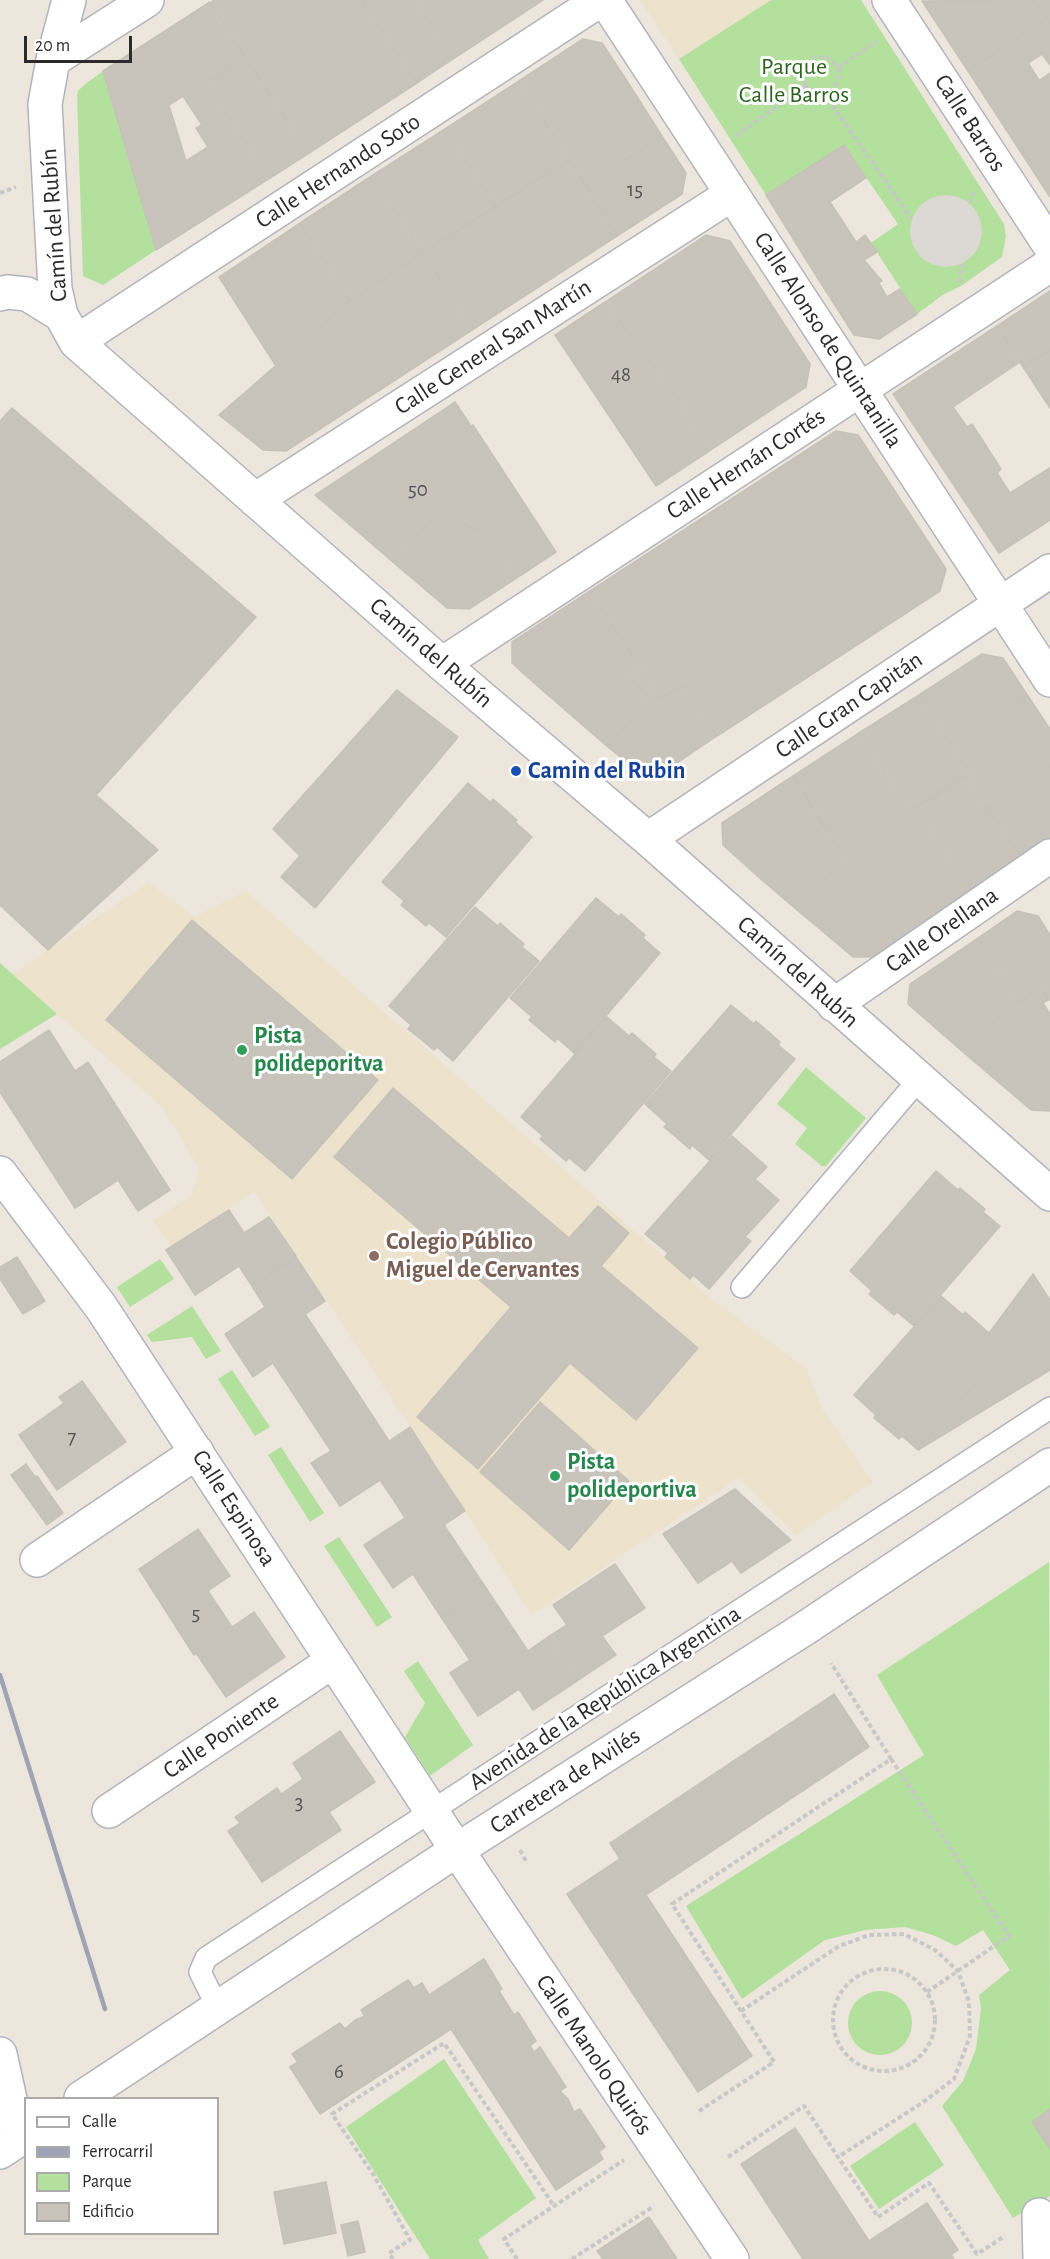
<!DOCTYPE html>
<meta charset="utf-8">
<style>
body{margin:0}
#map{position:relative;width:1050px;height:2259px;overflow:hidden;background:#ece6dd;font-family:"Alegreya Sans",sans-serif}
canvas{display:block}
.legend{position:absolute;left:24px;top:2097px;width:195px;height:138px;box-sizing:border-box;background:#fff;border:2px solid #aaa;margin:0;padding:8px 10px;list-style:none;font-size:18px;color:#2b2b2b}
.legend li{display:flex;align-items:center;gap:12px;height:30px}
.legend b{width:30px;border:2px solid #aaa}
.scale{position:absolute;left:24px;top:36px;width:108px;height:27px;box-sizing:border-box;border:3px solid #2b2b2b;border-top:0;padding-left:8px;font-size:18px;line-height:21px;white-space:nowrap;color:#2b2b2b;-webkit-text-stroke:4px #fff;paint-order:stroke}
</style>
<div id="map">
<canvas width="1050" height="2259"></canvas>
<ul class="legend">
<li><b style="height:8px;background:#fff"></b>Calle</li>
<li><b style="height:8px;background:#a0a3b4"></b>Ferrocarril</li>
<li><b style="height:16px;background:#b3e09c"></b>Parque</li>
<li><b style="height:16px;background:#c8c4bc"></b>Edificio</li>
</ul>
<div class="scale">20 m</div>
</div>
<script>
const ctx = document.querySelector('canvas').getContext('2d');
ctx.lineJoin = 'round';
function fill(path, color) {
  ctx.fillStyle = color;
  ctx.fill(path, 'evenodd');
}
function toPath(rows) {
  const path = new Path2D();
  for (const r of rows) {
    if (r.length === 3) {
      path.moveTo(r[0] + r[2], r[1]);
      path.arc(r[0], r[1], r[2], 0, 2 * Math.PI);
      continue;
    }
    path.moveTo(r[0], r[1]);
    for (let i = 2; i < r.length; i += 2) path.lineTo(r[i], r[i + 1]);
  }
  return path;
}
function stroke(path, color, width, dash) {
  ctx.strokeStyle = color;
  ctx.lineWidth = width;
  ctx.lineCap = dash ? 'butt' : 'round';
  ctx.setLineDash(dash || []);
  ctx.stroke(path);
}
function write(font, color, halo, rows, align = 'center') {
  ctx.font = font + ' "Alegreya Sans",sans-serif';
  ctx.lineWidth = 6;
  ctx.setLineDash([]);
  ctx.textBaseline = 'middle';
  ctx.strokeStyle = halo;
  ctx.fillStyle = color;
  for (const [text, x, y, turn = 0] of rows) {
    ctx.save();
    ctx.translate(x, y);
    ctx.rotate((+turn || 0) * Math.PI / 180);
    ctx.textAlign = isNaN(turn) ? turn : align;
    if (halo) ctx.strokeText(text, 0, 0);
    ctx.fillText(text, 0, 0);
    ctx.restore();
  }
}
const education = toPath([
 [640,0,771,0,679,59],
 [149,882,194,917,246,891,711,1298,807,1369,821,1407,873,1482,795,1535,739,1478,532,1615,393,1401,254,1192,171,1247,153,1220,191,1196,199,1168,162,1107,12,974],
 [192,920,378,1080,292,1179],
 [393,1088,569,1238,598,1206,628,1232,601,1266,697,1348,637,1419,570,1363,478,1469,418,1417,511,1307,334,1157],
 [540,1402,629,1481,569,1550,480,1472]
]);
const green = toPath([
 [771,0,861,0,1004,224,1006,237,1002,257,961,286,944,294,917,314,871,243,898,224,844,145,766,195,679,59],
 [103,71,156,250,103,285,83,276,77,95,78,91,84,85],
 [0,963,57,1014,0,1049],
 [806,1067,866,1118,826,1166,822,1166,795,1144,807,1128,777,1104],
 [160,1259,174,1279,130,1307,117,1287],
 [192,1306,221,1351,206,1359,192,1337,152,1342,147,1335],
 [232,1370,270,1427,255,1436,218,1379],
 [281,1447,324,1513,310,1522,268,1455],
 [339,1537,392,1617,377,1627,324,1546],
 [1049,1562,1050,2109,1032,2122,1050,2149,1050,2196,1013,2218,942,2106,963,2081,976,2049,981,2009,979,1995,1010,1970,983,1930,956,1946,933,1935,905,1927,865,1930,825,1940,742,1999,686,1906,924,1755,877,1675],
 [418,1661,473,1745,430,1776,405,1737,425,1703,404,1671],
 [880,2023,32],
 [444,2059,536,2198,478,2240,489,2259,430,2259,346,2127],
 [915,2122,944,2165,879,2209,850,2166]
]);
const plaza = toPath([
 [946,231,36]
]);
const building = toPath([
 [213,0,361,0,417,83,309,153,211,4,213,0],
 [361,0,414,0,453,59,417,83,361,0],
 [414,0,543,0,453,59,414,0],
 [1034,0,1050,0,1050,24,1047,19,1034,0],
 [1034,0,1047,19,968,71,922,1,1034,0],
 [210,2,246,58,207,83,270,178,156,250,103,71,210,2],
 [183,96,202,125,196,128,208,147,186,161,169,105,183,96],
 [1047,19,1050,24,1050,65,1042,54,1028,63,1039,80,994,111,968,71,1047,19],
 [583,39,602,43,627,81,552,133,519,81,583,39],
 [246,58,309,153,270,178,207,83,246,58],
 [1050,73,1050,197,994,111,1050,73],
 [519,81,569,160,495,206,445,129,519,81],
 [627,81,662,136,585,186,552,133,627,81],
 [445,129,495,206,423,253,373,175,445,129],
 [662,136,686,173,682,194,617,236,585,186,662,136],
 [844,145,866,178,830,202,856,242,815,274,766,195,844,145],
 [569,160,617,236,472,330,423,253,569,160],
 [373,175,423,253,350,301,300,223,373,175],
 [300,223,350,301,276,366,219,277,300,223],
 [706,235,730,241,810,364,806,387,709,451,675,395,605,302,706,235],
 [865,235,877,252,864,260,882,281,879,283,887,297,900,289,917,314,879,339,854,335,815,274,865,235],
 [423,253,472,330,286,451,263,450,219,415,350,301,423,253],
 [1050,291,1050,350,1023,367,997,326,1050,291],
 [605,302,675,395,709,451,656,486,555,335,605,302],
 [997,326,1020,362,953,407,967,427,972,424,1001,469,997,473,1010,493,1050,468,1050,520,999,553,893,394,997,326],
 [1050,350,1050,408,1023,367,1050,350],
 [455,402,471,426,473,425,556,552,515,579,487,533,436,514,394,563,315,495,455,402],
 [12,408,256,617,96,795,158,850,48,950,0,905,0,421,12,408],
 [836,431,858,435,946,569,940,591,717,736,683,685,660,699,590,591,836,431],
 [436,514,487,533,515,579,469,609,447,608,394,563,436,514],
 [590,591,612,625,534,683,512,663,512,642,590,591],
 [612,625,641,670,630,676,649,698,608,747,534,683,612,625],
 [982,654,1003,658,1028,696,951,744,919,695,982,654],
 [641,670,660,699,683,685,717,736,668,769,640,773,608,747,649,698,630,676,641,670],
 [397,690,458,737,315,908,281,877,300,856,273,829,397,690],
 [919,695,970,773,909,811,859,733,919,695],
 [1028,696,1050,729,1050,766,987,808,965,775,970,773,951,744,1028,696],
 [859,733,909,811,843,855,793,776,859,733],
 [1050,766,1050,837,1021,857,987,808,1050,766],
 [965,775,1021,857,972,890,915,807,934,797,965,775],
 [793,776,824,826,754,873,723,845,722,823,793,776],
 [468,783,490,802,493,799,517,820,515,822,532,837,446,937,429,923,426,926,401,905,404,901,382,882,468,783],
 [915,807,972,890,873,957,853,957,790,904,848,862,843,855,915,807],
 [824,826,848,862,790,904,754,873,824,826],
 [596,898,619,917,621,914,645,935,643,938,660,953,574,1053,557,1038,555,1042,529,1020,532,1017,510,998,596,898],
 [475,907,498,926,500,923,524,944,522,947,539,961,453,1061,437,1047,434,1050,408,1029,411,1025,389,1006,475,907],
 [1017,911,1038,916,1050,935,1050,1000,1048,1000,1040,987,1020,1003,978,938,1017,911],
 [192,920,378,1080,292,1179,106,1020,192,920],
 [978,938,1020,1003,989,1025,963,1052,908,1004,910,984,978,938],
 [1040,987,1048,1000,1043,1003,1050,1014,1050,1111,1031,1110,963,1052,989,1025,1040,987],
 [731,1005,754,1024,756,1021,780,1042,778,1045,795,1059,709,1160,692,1145,690,1149,664,1127,667,1124,645,1104,731,1005],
 [607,1017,629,1036,632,1033,656,1054,654,1057,671,1071,585,1171,569,1158,566,1161,540,1139,543,1136,521,1117,607,1017],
 [49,1030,75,1071,88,1062,170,1190,138,1211,118,1180,75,1208,0,1092,0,1062,49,1030],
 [393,1088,569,1238,598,1206,629,1233,601,1266,698,1348,636,1420,570,1363,478,1469,417,1417,511,1307,334,1157,393,1088],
 [732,1136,767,1167,755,1179,779,1200,745,1237,751,1241,709,1289,693,1275,690,1279,665,1257,668,1253,645,1234,732,1136],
 [936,1171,958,1190,960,1188,985,1209,983,1212,1000,1226,914,1326,897,1312,894,1315,869,1294,872,1291,850,1271,936,1171],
 [229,1210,244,1233,269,1217,296,1256,252,1286,239,1266,195,1295,166,1250,229,1210],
 [17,1257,45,1301,23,1314,0,1279,0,1267,17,1257],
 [296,1257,325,1301,305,1314,347,1377,302,1407,273,1363,253,1377,225,1334,265,1307,252,1286,296,1257],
 [1033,1274,1050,1300,1050,1370,918,1450,1004,1350,987,1336,1033,1274],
 [941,1296,963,1315,965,1312,989,1333,987,1336,1004,1350,918,1450,902,1436,899,1439,874,1418,876,1415,854,1395,941,1296],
 [347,1377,389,1441,410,1427,437,1469,393,1499,380,1480,340,1506,311,1463,331,1451,302,1407,347,1377],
 [82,1381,126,1442,57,1490,19,1435,64,1403,59,1397,82,1381],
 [540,1402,629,1481,569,1550,480,1472,540,1402],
 [26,1464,35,1477,37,1476,63,1513,47,1525,11,1475,26,1464],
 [437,1469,465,1511,444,1525,486,1588,441,1617,413,1574,393,1588,364,1545,405,1518,393,1499,437,1469],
 [735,1489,791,1540,741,1573,732,1561,698,1583,663,1534,735,1489],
 [198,1529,230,1576,208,1591,232,1627,254,1612,285,1657,226,1697,196,1653,194,1655,139,1569,198,1529],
 [615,1564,645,1608,602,1636,616,1655,577,1681,548,1637,567,1625,553,1605,615,1564],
 [486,1588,528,1651,548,1637,577,1681,533,1710,519,1689,478,1716,450,1673,470,1660,441,1617,486,1588],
 [834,1694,869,1747,646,1895,752,2056,698,2092,567,1894,620,1859,610,1843,834,1694],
 [340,1731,375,1782,329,1812,341,1830,262,1882,228,1831,240,1823,235,1817,277,1788,281,1794,303,1779,293,1763,340,1731],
 [484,1959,502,1989,499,1991,514,2015,518,2012,536,2041,530,2046,534,2052,540,2047,566,2087,560,2091,568,2099,574,2112,580,2109,605,2147,599,2152,603,2159,556,2190,451,2029,320,2114,290,2067,298,2062,292,2054,340,2023,345,2029,355,2020,365,2016,361,2010,408,1980,414,1988,422,1983,429,1995,484,1959],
 [1050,2109,1050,2149,1032,2122,1050,2109],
 [795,2128,869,2241,927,2203,958,2250,951,2255,954,2259,803,2259,741,2164,795,2128],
 [326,2182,336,2233,284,2244,274,2192,326,2182],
 [649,2217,677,2259,603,2259,597,2251,649,2217],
 [358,2221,365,2252,348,2256,341,2225,358,2221]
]);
const path = toPath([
 [821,75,18],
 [838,68,877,41],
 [824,93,911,218],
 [736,136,807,85],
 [0,193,16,187],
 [970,203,973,192],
 [959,282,962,264],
 [891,1759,1009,1936,927,1992],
 [520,1850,526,1861],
 [884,2020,51],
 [741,2011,839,1946,869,1935,904,1934,935,1950,958,1971,969,2002,970,2036,954,2079,922,2103,838,2157],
 [699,2111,774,2062,672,1904,891,1759,831,1663],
 [728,2157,804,2106,878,2217,929,2183,977,2254,1005,2236],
 [393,2259,389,2253,410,2240,373,2174,332,2114,444,2043,554,2206],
 [517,2259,504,2239,624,2160],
 [572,2259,654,2206]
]);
const lane = toPath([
 [742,1287,920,1078],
 [218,2008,200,1972,206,1958,1050,1408]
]);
const street = toPath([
 [69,0,53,60,45,104,55,289,61,315,76,342,442,664,648,839,1050,1194],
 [605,0,1050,680],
 [889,0,1050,246],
 [53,60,147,0],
 [0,294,7,292,27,294,61,315],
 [76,342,600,0],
 [255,500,732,194],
 [442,664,1050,265],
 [648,839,1050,571],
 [834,1005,1050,856],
 [0,1173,101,1307,457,1850,732,2259],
 [37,1560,197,1452],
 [109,1811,333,1661],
 [0,2054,19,2140],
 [1039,2215,1040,2259]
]);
const secondary = toPath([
 [81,2098,457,1850,807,1627,1050,1465],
 [0,2152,26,2135]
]);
const rail = toPath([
 [0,1675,105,2009]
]);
const markers = [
 [516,771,6,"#1a4fb4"],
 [242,1050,6,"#2e9e5b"],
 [374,1256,6,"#8d6e63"],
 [555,1476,6,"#2e9e5b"]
];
const numberNames = [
 ["15",635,190],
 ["48",621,375],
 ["50",418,490],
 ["7",72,1438],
 ["5",196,1614],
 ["3",299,1803],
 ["6",339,2072]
];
const parkNames = [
 ["Parque",794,67],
 ["Calle Barros",794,95]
];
const streetNames = [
 ["Calle Barros",970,123,57],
 ["Calle Hernando Soto",338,171,-33],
 ["Camín del Rubín",54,225,-94],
 ["Calle Alonso de Quintanilla",828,340,57],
 ["Calle General San Martín",493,347,-33],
 ["Calle Hernán Cortés",746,464,-33],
 ["Camín del Rubín",431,653,41],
 ["Calle Gran Capitán",849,705,-34],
 ["Calle Orellana",942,930,-35],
 ["Camín del Rubín",798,972,42],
 ["Calle Espinosa",234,1508,57],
 ["Avenida de la República Argentina",605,1698,-33],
 ["Calle Poniente",221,1736,-34],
 ["Carretera de Avilés",565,1781,-33],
 ["Calle Manolo Quirós",594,2055,56]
];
const transitNames = [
 ["Camin del Rubin",528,771]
];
const leisureNames = [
 ["Pista",254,1036],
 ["polideporitva",254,1064],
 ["Pista",567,1462],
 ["polideportiva",567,1490]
];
const educationNames = [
 ["Colegio Público",386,1242],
 ["Miguel de Cervantes",386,1270]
];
fill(education, '#ede3cd');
fill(green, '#b3e09c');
fill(plaza, '#dcd9d4');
fill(building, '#c8c4bc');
stroke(building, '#c7c2b7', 1.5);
stroke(lane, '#b1b3be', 24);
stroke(street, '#b1b3be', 36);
stroke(secondary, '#b1b3be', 36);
stroke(path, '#c8c8c8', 4, [4.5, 3]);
stroke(lane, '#fff', 21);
stroke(street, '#fff', 33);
stroke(secondary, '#fff', 33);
stroke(rail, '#a0a3b4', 4.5);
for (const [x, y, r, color] of markers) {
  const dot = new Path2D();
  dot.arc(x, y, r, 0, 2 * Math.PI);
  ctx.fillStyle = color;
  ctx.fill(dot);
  stroke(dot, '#fff', 2);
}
write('21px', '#52514f', null, numberNames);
write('24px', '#2b651d', '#fff', parkNames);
write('24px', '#2b2b2b', '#fff', streetNames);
write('bold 24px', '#164399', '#fff', transitNames, 'left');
write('bold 24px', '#27864d', '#fff', leisureNames, 'left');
write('bold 24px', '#785e54', '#fff', educationNames, 'left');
</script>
